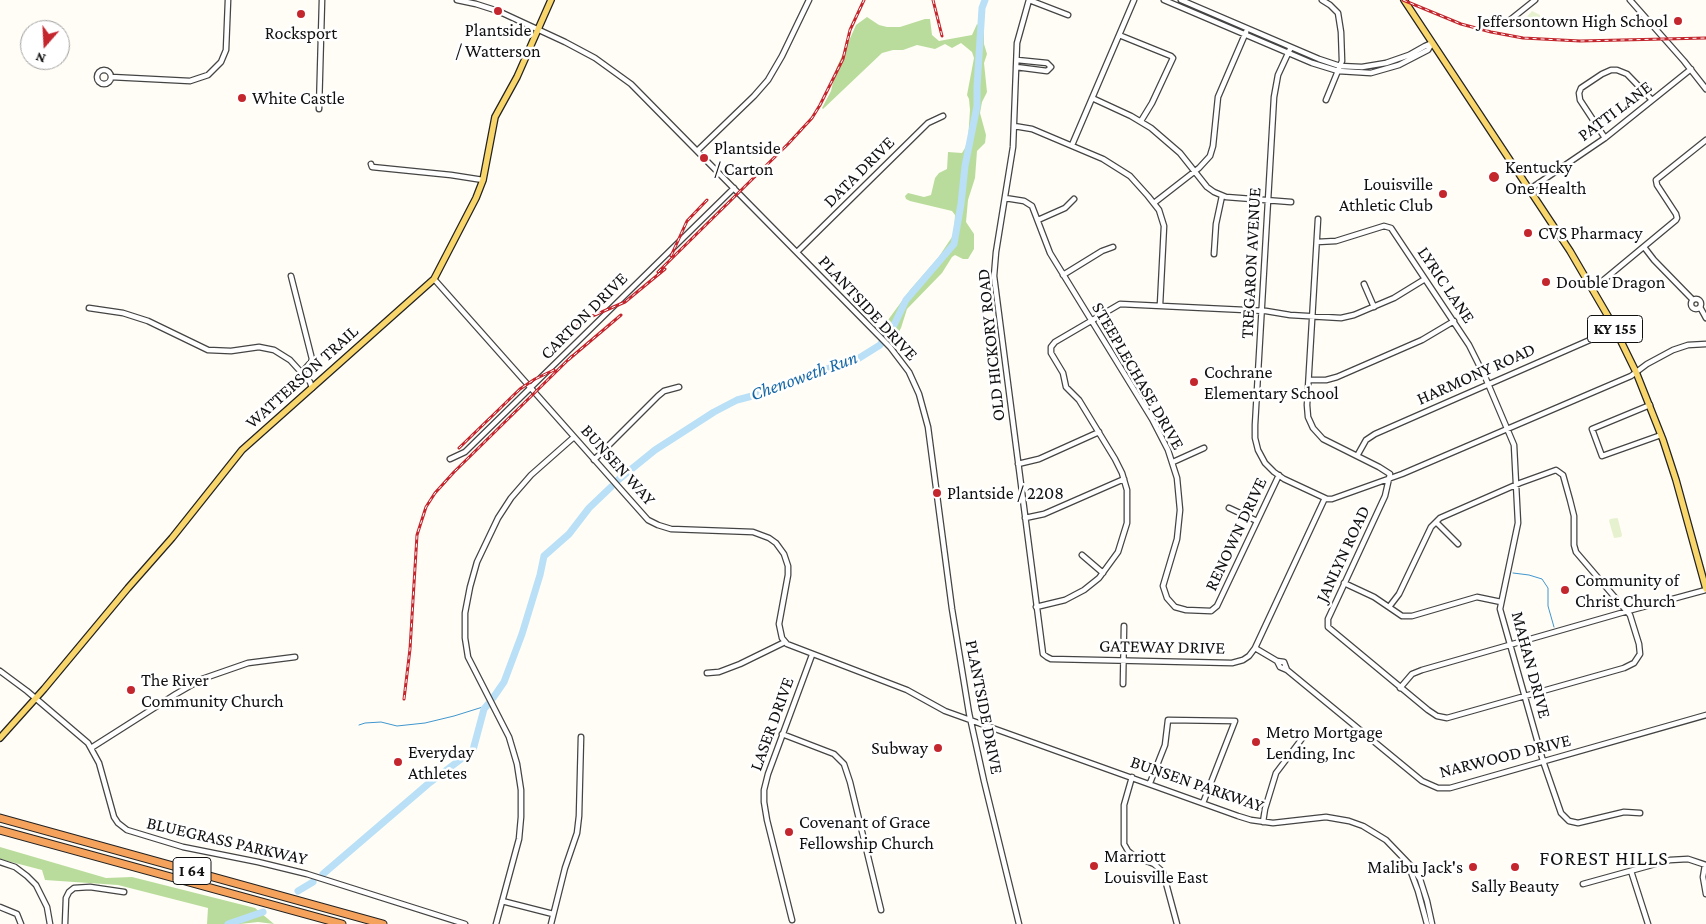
<!DOCTYPE html>
<style>
body{margin:0}
#map{position:relative;width:1706px;height:924px;overflow:hidden;background:#fffdf5;font-family:"Crimson Pro",serif}
canvas{display:block}
.north{position:absolute;left:20px;top:20px;width:50px;height:50px;box-sizing:border-box;background:#fff;border:1px solid #a0a0a0;border-radius:50%;rotate:199deg;font-size:14px;font-weight:700;line-height:20px;text-align:center;color:#111}
.north::after{content:'';display:block;margin:auto;width:18px;height:22px;background:#c4262e;clip-path:polygon(50% 0,100% 100%,50% 72%,0 100%)}
</style>
<div id="map">
<canvas width="1706" height="924"></canvas>
<div class="north">N</div>
</div>
<script>
const ctx = document.querySelector('canvas').getContext('2d');
ctx.lineJoin = 'round';
function fill(path, color) {
  ctx.fillStyle = color;
  ctx.fill(path, 'evenodd');
}
function toPath(rows) {
  const path = new Path2D();
  for (const r of rows) {
    if (r.length === 3) {
      path.moveTo(r[0] + r[2], r[1]);
      path.arc(r[0], r[1], r[2], 0, 2 * Math.PI);
      continue;
    }
    path.moveTo(r[0], r[1]);
    for (let i = 2; i < r.length; i += 2) path.lineTo(r[i], r[i + 1]);
  }
  return path;
}
function stroke(path, color, width, dash) {
  ctx.strokeStyle = color;
  ctx.lineWidth = width;
  ctx.lineCap = dash ? 'butt' : 'round';
  ctx.setLineDash(dash || []);
  ctx.stroke(path);
}
function write(font, color, halo, rows, align = 'center') {
  ctx.font = font + ' "Crimson Pro",serif';
  ctx.lineWidth = 5;
  ctx.setLineDash([]);
  ctx.textBaseline = 'middle';
  ctx.strokeStyle = halo;
  ctx.fillStyle = color;
  for (const [text, x, y, turn = 0] of rows) {
    ctx.save();
    ctx.translate(x, y);
    ctx.rotate((+turn || 0) * Math.PI / 180);
    ctx.textAlign = isNaN(turn) ? turn : align;
    if (halo) ctx.strokeText(text, 0, 0);
    ctx.fillText(text, 0, 0);
    ctx.restore();
  }
}
const forest = toPath([
 [867,17,879,25,887,27,900,27,925,19,930,19,932,35,939,41,972,35,977,24,984,30,984,44,987,54,984,63,987,92,982,102,980,113,986,135,985,143,977,151,975,178,968,200,966,222,974,234,974,249,968,259,963,259,955,255,952,257,942,273,907,309,901,328,897,335,891,338,882,328,882,326,888,320,910,290,938,258,954,234,955,215,952,211,910,201,906,199,905,196,908,193,924,197,931,195,935,178,939,173,947,169,948,152,962,153,965,148,968,140,970,110,969,99,967,95,974,58,972,52,961,43,952,48,945,44,935,49,917,45,903,50,893,50,882,53,823,109,822,108,831,91,836,69,852,34,856,25],
 [0,847,106,878,132,877,255,908,274,924,258,922,240,924,207,924,208,908,118,885,45,880,42,870,0,859]
]);
const pitch = toPath([
 [1532,11,1540,15,1540,17,1529,29,1526,29,1521,23],
 [1617,518,1618,519,1622,535,1621,537,1614,538,1609,521,1610,519]
]);
const stream = toPath([
 [1513,573,1529,575,1542,579,1548,588,1548,606,1554,627],
 [359,725,365,723,381,722,397,726,425,723,454,716,486,706]
]);
const river = toPath([
 [618,480,655,450,714,412,737,400,775,390,826,369,856,360,880,345,894,325,906,300,954,244,961,204,965,166,977,106,977,87,982,8,985,0],
 [493,698,504,682,522,634,540,575,544,556,569,534,589,508,611,487],
 [323,874,428,784,473,750,484,709,489,703],
 [298,891,313,882],
 [228,924,263,912]
]);
const minor = toPath([
 [457,0,476,4,498,11,565,42,595,58,631,84,890,347,909,372,919,394,928,427,952,609,969,713,984,781,1019,924],
 [1029,0,1017,43,1013,147,996,252,994,276,1043,654,1047,657,1051,659,1232,663,1243,660,1249,656,1255,648,1325,498],
 [1029,0,1068,15],
 [1164,0,1312,63,1338,71,1371,73,1399,65,1428,50,1432,43],
 [1181,0,1319,59,1340,66,1362,67,1386,63,1409,55,1425,46,1432,43],
 [1322,0,1330,5,1338,13,1341,32,1342,61,1326,100],
 [1630,0,1684,61,1706,89],
 [1505,24,1535,0],
 [1119,35,1171,56,1173,58,1152,103,1141,121],
 [1291,47,1278,75,1274,97,1255,425,1255,438,1258,450,1265,463,1274,472,1284,479,1327,499,1332,499,1402,474,1631,376,1647,364,1673,350,1688,345,1706,344],
 [1016,67,1047,71,1051,67,1047,63,1017,60],
 [104,77,7],
 [111,77,190,81,208,75,221,62,226,50,228,0],
 [1092,98,1131,116,1151,128,1180,153,1207,187,1214,192,1226,197,1291,202],
 [319,109,322,0],
 [1014,126,1032,129,1103,159,1130,176,1148,196,1159,210,1164,226,1160,305],
 [1605,138,1580,100,1579,93,1581,88,1602,74,1611,70,1617,70,1627,74,1652,100],
 [1072,145,1134,0],
 [697,151,754,96,768,80,782,56,809,0],
 [371,164,372,167,451,175,483,180],
 [1530,189,1605,138,1691,69],
 [1005,198,1024,201,1032,206,1050,253,1152,419,1168,450,1177,478,1180,510,1177,539,1163,586,1167,598,1175,607,1186,610,1211,611,1217,606,1279,475],
 [1154,203,1199,168,1210,156,1213,146,1218,97,1246,32],
 [1318,219,1307,405,1308,417,1313,428,1323,439,1379,467,1390,474,1385,496,1328,619,1328,627,1428,710,1437,716,1447,718,1624,668,1634,663,1640,654,1639,644,1630,615,1576,552,1574,545,1574,516,1570,500,1563,475,1556,470,1520,483,1440,518,1431,527,1399,594,1389,607],
 [1038,220,1065,208,1074,199],
 [1317,242,1336,241,1384,226,1391,228,1469,345,1486,379,1514,445,1518,523,1500,609,1543,761,1561,813,1569,821,1578,823,1624,812,1640,813],
 [1644,247,1654,260,1693,300],
 [797,252,928,123,943,116],
 [1214,254,1216,224,1222,196],
 [1063,275,1102,251,1113,247],
 [291,276,312,359,311,362,302,372],
 [434,279,648,520,658,525,671,529,753,532,769,538,776,543,784,554,788,566,788,575,779,624,782,638,787,644,907,690,945,711,1238,816,1251,820,1273,823,1326,817,1349,821,1363,826,1386,840,1412,867,1420,879,1427,901,1432,924],
 [1364,284,1374,307],
 [1592,286,1600,283,1676,220,1677,218,1676,214,1657,185,1656,180,1706,140],
 [1696,304,5],
 [1700,307,1706,318],
 [89,308,123,313,148,321,208,350,231,351,259,347,274,350,290,360,310,382,312,388],
 [1309,380,1326,380,1337,377,1422,340,1454,321],
 [1650,405,1592,429,1602,456,1661,435],
 [1357,456,1366,440,1375,434,1615,329],
 [450,459,465,452,734,188],
 [594,460,658,396,664,391,679,387],
 [1173,462,1204,448],
 [1018,464,1039,459,1099,432],
 [1229,508,1257,521],
 [1025,518,1044,514,1124,479],
 [1436,522,1458,544],
 [1082,555,1103,573],
 [1344,583,1374,597,1402,616,1412,616,1477,597,1501,602],
 [1036,607,1065,600,1084,590,1099,578,1118,552,1127,523,1127,490,1122,473,1115,459,1079,400,1066,387,1063,373,1051,353,1051,347,1055,342,1120,304,1266,311,1290,315,1341,318,1354,315,1394,298,1425,279],
 [1255,648,1277,661,1284,662,1287,670],
 [1277,661,1280,667,1287,670,1422,781,1438,788,1450,788,1706,715],
 [0,671,27,691,88,743,99,763,114,817,118,823,127,830,183,847,258,862,307,874,465,924],
 [707,673,719,672,740,664,785,642],
 [1123,684,1124,626],
 [1400,688,1412,674,1422,670,1628,611,1706,590],
 [782,734,834,754,844,764,850,782,881,910],
 [91,748,176,694,202,679,248,663,295,657],
 [1132,777,1124,805,1124,844,1128,851,1134,856,1154,864,1163,872,1177,924],
 [1150,783,1165,745,1168,720,1235,721,1203,803],
 [1263,822,1265,809,1276,773,1307,732],
 [0,862,15,867,27,876,36,885,47,907,50,924],
 [1408,864,1418,891,1427,924],
 [1705,865,1703,877,1706,894],
 [1631,871,1648,924],
 [1583,884,1670,860,1688,859,1706,865],
 [502,901,553,914],
 [0,907,17,914,21,924],
 [792,920,767,820,764,802,764,790,768,774,812,655],
 [65,924,66,898,69,892,74,888,90,887,124,892],
 [496,924,519,839,521,817,521,790,517,764,509,737,468,657,465,638,465,613,470,587,477,562,498,518,511,498,531,475,574,437],
 [551,924,565,868,577,833,579,816,581,737]
]);
const major = toPath([
 [1404,0,1570,251,1612,323,1636,372,1663,440,1676,480,1706,589],
 [0,738,44,689,128,588,172,538,242,450,434,279,476,198,483,180,495,117,517,77,551,0]
]);
const highway = toPath([
 [0,818,383,924],
 [0,830,342,924]
]);
const rail = toPath([
 [933,0,942,36],
 [1403,0,1461,24,1491,32,1523,38,1580,41,1706,38],
 [671,256,687,221,707,200],
 [658,272,788,144,812,118,820,105,843,59,850,30,864,0],
 [570,331,590,317,625,302,665,269],
 [568,360,621,315],
 [459,448,520,389,535,379,554,370],
 [404,699,410,649,417,535,426,507,435,493,454,472,572,356]
]);
const markers = [
 [498,11,5,"#c4262e"],
 [301,14,5,"#c4262e"],
 [1678,21,5,"#c4262e"],
 [242,98,5,"#c4262e"],
 [704,158,5,"#c4262e"],
 [1494,177,6,"#c4262e"],
 [1443,194,5,"#c4262e"],
 [1528,233,5,"#c4262e"],
 [1546,282,5,"#c4262e"],
 [1194,382,5,"#c4262e"],
 [937,493,5,"#c4262e"],
 [1565,590,5,"#c4262e"],
 [131,690,5,"#c4262e"],
 [1256,742,5,"#c4262e"],
 [938,748,5,"#c4262e"],
 [398,762,5,"#c4262e"],
 [789,832,5,"#c4262e"],
 [1094,866,5,"#c4262e"],
 [1473,867,5,"#c4262e"],
 [1515,867,5,"#c4262e"]
];
const shields = [
 [1615,329,55],
 [192,871,38]
];
const shieldNames = [
 ["KY 155",1615,329],
 ["I 64",192,871]
];
const poiNames = [
 ["Jeffersontown High School",1668,21,"right"],
 ["Plantside",498,30,"center"],
 ["/ Watterson",498,51,"center"],
 ["Rocksport",301,33,"center"],
 ["White Castle",252,98],
 ["Plantside",714,148],
 ["/ Carton",714,169],
 ["Kentucky",1505,167],
 ["One Health",1505,188],
 ["Louisville",1433,184,"right"],
 ["Athletic Club",1433,205,"right"],
 ["CVS Pharmacy",1538,233],
 ["Double Dragon",1556,282],
 ["Cochrane",1204,372],
 ["Elementary School",1204,393],
 ["Plantside / 2208",947,493],
 ["Community of",1575,580],
 ["Christ Church",1575,601],
 ["The River",141,680],
 ["Community Church",141,701],
 ["Metro Mortgage",1266,732],
 ["Lending, Inc",1266,753],
 ["Subway",928,748,"right"],
 ["Everyday",408,752],
 ["Athletes",408,773],
 ["Covenant of Grace",799,822],
 ["Fellowship Church",799,843],
 ["Marriott",1104,856],
 ["Louisville East",1104,877],
 ["Malibu Jack's",1463,867,"right"],
 ["Sally Beauty",1515,886,"center"]
];
const streetNames = [
 ["PATTI LANE",1615,111,-37],
 ["DATA DRIVE",859,172,-45],
 ["TREGARON AVENUE",1251,263,-87],
 ["LYRIC LANE",1446,285,56],
 ["PLANTSIDE DRIVE",868,308,47],
 ["CARTON DRIVE",584,316,-45],
 ["OLD HICKORY ROAD",991,345,-96],
 ["HARMONY ROAD",1476,374,-24],
 ["STEEPLECHASE DRIVE",1138,376,60],
 ["WATTERSON TRAIL",302,377,-42],
 ["BUNSEN WAY",618,465,48],
 ["RENOWN DRIVE",1236,534,-65],
 ["JANLYN ROAD",1343,554,-65],
 ["GATEWAY DRIVE",1162,647,1],
 ["MAHAN DRIVE",1531,665,75],
 ["PLANTSIDE DRIVE",984,707,79],
 ["LASER DRIVE",772,724,-70],
 ["NARWOOD DRIVE",1505,756,-14],
 ["BUNSEN PARKWAY",1197,784,19],
 ["BLUEGRASS PARKWAY",227,841,13]
];
const waterNames = [
 ["Chenoweth Run",804,376,-20]
];
const quarterNames = [
 ["FOREST HILLS",1604,859]
];
fill(forest, '#b9dc9c');
fill(pitch, '#e6f2cf');
stroke(stream, '#3f96cf', 1);
stroke(river, '#b9e0f7', 7);
stroke(minor, '#444', 7);
stroke(major, '#222', 8);
stroke(highway, '#222', 9);
stroke(minor, '#fff', 4.5);
stroke(major, '#f9d66b', 5.5);
stroke(highway, '#f5a25d', 7);
stroke(rail, '#c4262e', 3);
stroke(rail, '#fff', 1, [4]);
for (const [x, y, r, color] of markers) {
  const dot = new Path2D();
  dot.arc(x, y, r, 0, 2 * Math.PI);
  ctx.fillStyle = color;
  ctx.fill(dot);
  stroke(dot, '#fff', 2);
}
for (const [x, y, w] of shields) {
  const box = new Path2D();
  box.roundRect(x - w / 2, y - 13.5, w, 27, 4);
  ctx.fillStyle = '#fff';
  ctx.fill(box);
  stroke(box, '#111', 1);
}
write('bold 16px', '#111', null, shieldNames);
write('18px', '#111', '#fff', poiNames, 'left');
write('18px', '#111', '#fff', streetNames);
write('italic 19px', '#1768a6', '#fff', waterNames);
ctx.letterSpacing = '1px';
write('20px', '#111', '#fff', quarterNames);
ctx.letterSpacing = '0px';
</script>
